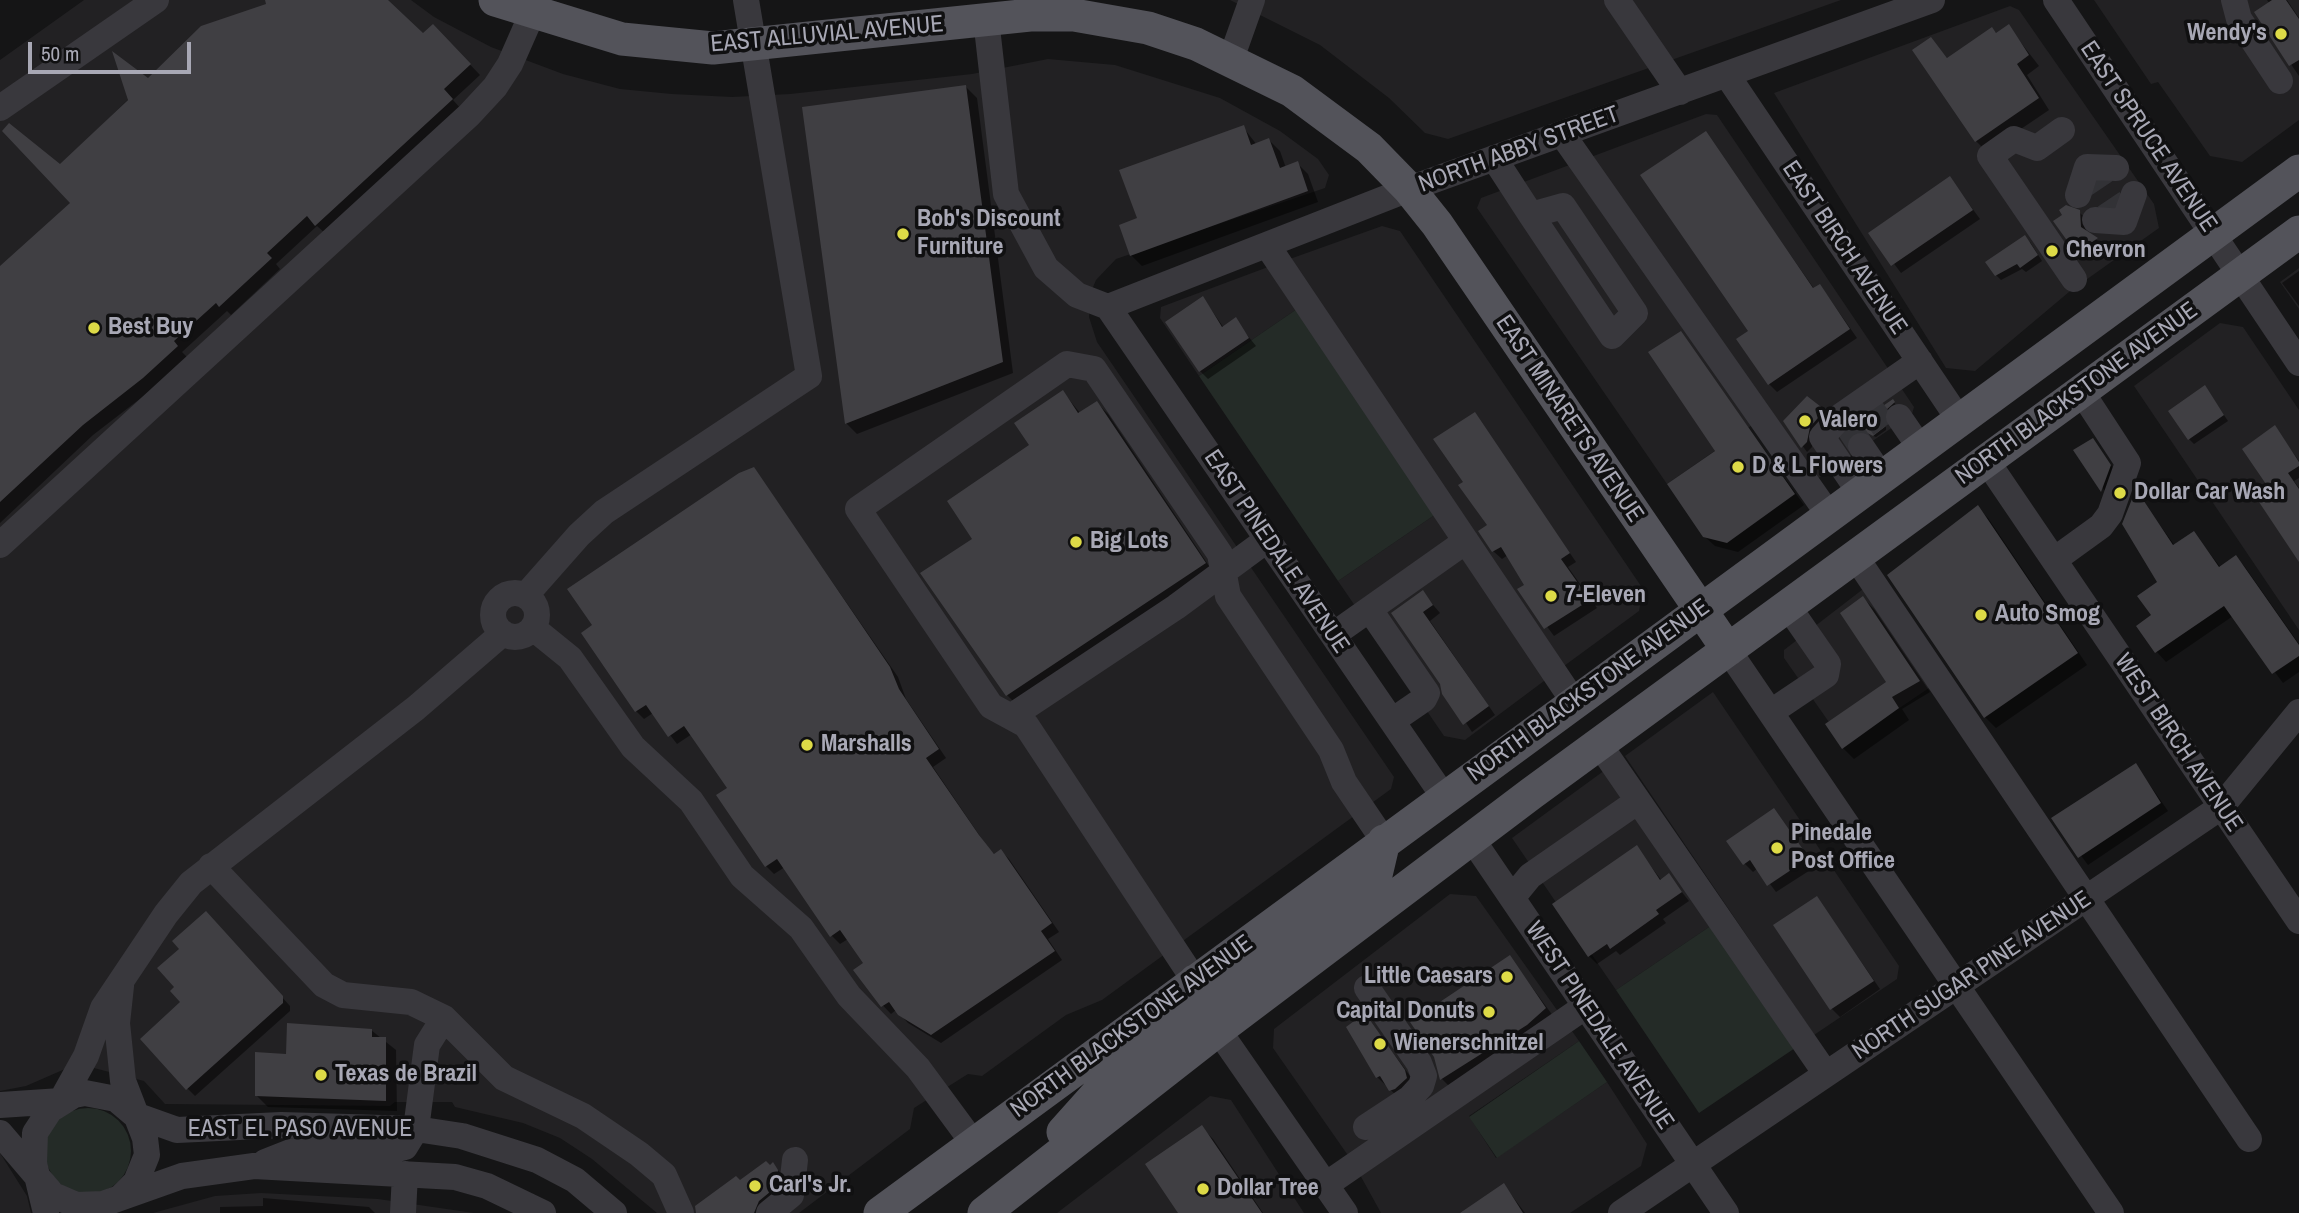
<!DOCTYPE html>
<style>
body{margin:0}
#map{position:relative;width:2299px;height:1213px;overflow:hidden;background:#151516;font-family:"Archivo Narrow",sans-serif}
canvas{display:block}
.scale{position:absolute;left:28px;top:42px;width:163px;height:32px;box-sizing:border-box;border:4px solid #a8a8b5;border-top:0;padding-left:9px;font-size:21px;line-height:24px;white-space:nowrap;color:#a8a8b5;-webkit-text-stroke:5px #101011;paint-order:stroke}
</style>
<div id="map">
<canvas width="2299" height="1213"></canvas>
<div class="scale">50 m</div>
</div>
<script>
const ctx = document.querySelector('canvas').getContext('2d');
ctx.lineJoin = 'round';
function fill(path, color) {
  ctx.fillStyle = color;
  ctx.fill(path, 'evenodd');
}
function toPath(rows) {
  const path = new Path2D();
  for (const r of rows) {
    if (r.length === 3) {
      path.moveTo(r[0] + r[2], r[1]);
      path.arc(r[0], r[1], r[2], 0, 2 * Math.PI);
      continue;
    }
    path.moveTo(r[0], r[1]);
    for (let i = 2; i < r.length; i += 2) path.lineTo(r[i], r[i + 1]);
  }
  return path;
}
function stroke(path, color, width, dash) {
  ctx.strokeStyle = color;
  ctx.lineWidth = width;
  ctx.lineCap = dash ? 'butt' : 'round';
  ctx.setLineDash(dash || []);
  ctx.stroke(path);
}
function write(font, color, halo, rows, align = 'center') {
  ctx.font = font + ' "Archivo Narrow",sans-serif';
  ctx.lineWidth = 7;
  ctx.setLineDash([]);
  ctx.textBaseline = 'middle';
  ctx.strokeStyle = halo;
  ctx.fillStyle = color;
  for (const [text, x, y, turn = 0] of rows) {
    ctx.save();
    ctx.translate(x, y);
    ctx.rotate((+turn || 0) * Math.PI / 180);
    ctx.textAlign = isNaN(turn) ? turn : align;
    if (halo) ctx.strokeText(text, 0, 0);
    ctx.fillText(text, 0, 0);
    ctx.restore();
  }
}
const built = toPath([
 [84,0,411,0,434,17,491,47,563,74,620,89,672,94,732,97,790,94,972,74,1048,59,1115,65,1220,98,1280,131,1318,159,1329,175,1325,188,1116,259,1096,280,1091,292,1089,317,1097,342,1394,777,1391,789,1102,1000,1066,1015,982,1076,968,1074,914,1108,910,1129,799,1213,657,1213,592,1159,560,1138,523,1123,455,1107,452,1102,395,1102,390,1106,165,1104,144,1081,90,1067,65,1069,26,1086,0,1091,0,60],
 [1230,0,1841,0,1448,139,1425,133,1389,98,1320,45],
 [2094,0,2299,0,2299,120,2242,162,2210,156,2158,82,2151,84],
 [2010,6,2019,10,2154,204,2159,228,2069,292,1975,371,1946,368,1774,93],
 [1706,114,1717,115,1914,407,1912,414,1801,490,1755,423,1667,484,1477,208,1481,198],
 [1382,226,1400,231,1643,589,1639,611,1564,666,1287,260],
 [1268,267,1297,309,1199,376,1160,318,1161,307],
 [2299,268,2299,309,2280,282],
 [2220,323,2243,327,2299,410,2299,630,2134,386],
 [1436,514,1548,678,1465,740,1444,736,1338,581],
 [1867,586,1935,684,1845,745,1784,658,1784,650],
 [1713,692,1899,966,1897,979,1814,1035,1625,756],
 [1605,770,1715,923,1616,990,1512,838],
 [1450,894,1476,896,1579,1041,1469,1116,1496,1158,1607,1082,1647,1144,1641,1166,1570,1213,1381,1213,1354,1164,1273,1048,1274,1029],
 [1210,1096,1231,1100,1304,1213,1057,1213],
 [0,1153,27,1196,31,1213,0,1213],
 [261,1193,378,1199,474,1213,153,1213,215,1196]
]);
const green = toPath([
 [1297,309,1436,514,1338,581,1199,376],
 [1715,923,1798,1046,1699,1113,1616,990],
 [1579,1041,1607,1082,1497,1158,1469,1117],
 [88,1151,43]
]);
const shadow = toPath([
 [266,0,385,0,423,35,443,36,480,75,453,100,462,110,327,235,317,226,276,264,280,269,231,315,227,311,182,352,187,357,154,388,93,435,0,523,0,269,72,203,60,166,148,80,268,5],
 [2267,0,2287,0,2299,18,2299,76,2256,13,2270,4],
 [2008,26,2039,66,2027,75,2049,110,1987,152,1976,141,1931,39,1948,59,1992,29,1997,34],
 [966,87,977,98,1013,373,857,434,846,423],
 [1243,127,1257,145,1269,140,1280,151,1286,168,1297,163,1308,174,1318,202,1142,266,1131,255,1139,219],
 [1705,133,1815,290,1819,287,1827,295,1857,338,1777,392,1769,384,1751,332],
 [1950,178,1980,219,1901,273,1871,233],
 [2079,212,2084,217,2086,232,2102,244,2082,257,2077,252],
 [2030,242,2042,261,2026,272,2022,269,2001,280,1996,275],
 [2299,271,2299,306,2282,283],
 [1203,298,1224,328,1235,320,1256,346,1208,379,1200,371],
 [1680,333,1804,505,1738,552,1715,546,1704,536,1717,451],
 [2205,387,2228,421,2194,444,2189,439],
 [1063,392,1080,413,1097,403,1108,414,1215,575,1018,706,1007,695,923,574,974,539],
 [1807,399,1829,417,1812,438,1812,447,1807,452,1785,422],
 [1893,401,1896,405,1886,413,1886,430,1876,437,1864,432,1855,434,1849,444,1844,439],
 [1475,415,1576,562,1568,567,1597,608,1554,636,1520,590,1527,585,1508,555,1502,559,1493,551,1490,525,1466,482],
 [2275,428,2299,461,2299,478,2294,481,2299,488,2299,559,2270,488],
 [2093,440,2118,475,2110,498,2076,451],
 [754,469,898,677,906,699,946,758,933,767,986,845,995,855,1001,851,1009,859,1059,932,1048,939,1062,960,941,1043,908,1023,896,1010,891,1014,872,994,865,964,848,939,840,944,832,936,785,867,774,874,766,866,729,788,692,734,677,744,653,713,644,719,636,711],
 [2136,492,2175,546,2194,533,2221,568,2236,557,2245,567,2299,644,2299,672,2283,683,2233,616,2166,662,2157,652,2139,626,2153,616,2160,582],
 [1977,507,1988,518,2087,665,1996,728,1985,717],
 [1423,593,1440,613,1430,621,1495,715,1472,732,1394,614],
 [1863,598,1874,609,1930,692,1902,709,1909,720,1854,759,1843,748,1888,683],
 [2136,765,2168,811,2088,865,2053,818],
 [1774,810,1815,867,1776,892,1758,868,1753,872,1745,864,1729,842],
 [1637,848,1662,881,1669,876,1689,901,1663,919,1666,923,1620,955,1616,951,1597,964,1589,956],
 [1817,898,1880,989,1840,1017,1831,1008],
 [213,921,290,1006,290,1011,195,1096,187,1088,182,1002,177,987,181,949],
 [1510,957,1556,1020,1453,1090,1442,1079,1435,1056],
 [1365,1015,1413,1080,1399,1098,1377,1077],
 [371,1030,396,1050,397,1111,268,1107,257,1096,288,1056],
 [1202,1128,1213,1139,1263,1213,1180,1213],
 [773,1165,783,1176,770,1213,709,1213,740,1182],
 [1504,1185,1525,1213,1463,1213],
 [263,1198,369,1207,375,1213,220,1213,220,1207,263,1206]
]);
const building = toPath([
 [265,0,388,0,423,33,433,24,471,64,444,89,453,99,315,226,307,216,267,253,272,258,219,307,216,303,174,341,178,346,143,378,83,425,0,502,0,266,70,203,2,131,9,123,60,164,128,100,112,51,148,78,201,26,266,4],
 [2272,0,2286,0,2299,19,2299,60,2289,66,2254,12],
 [2009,24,2029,55,2017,64,2039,98,1975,142,1912,50,1931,37,1947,58,1992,27,1996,33],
 [966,85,1003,362,845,424,802,107],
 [1244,125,1251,145,1269,138,1280,168,1298,161,1308,191,1130,256,1119,225,1137,218,1119,170],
 [1706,131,1813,288,1820,284,1850,329,1768,385,1736,339,1748,331,1640,175],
 [1950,176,1973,210,1891,266,1868,233],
 [2066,205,2080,210,2081,227,2098,238,2076,253,2053,221,2062,215,2059,210],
 [2025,235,2038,255,2020,268,2017,264,1995,276,1985,262],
 [1203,296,1222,327,1236,317,1249,338,1199,372,1165,322],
 [1681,331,1795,494,1727,543,1703,537,1667,484,1715,451,1648,352],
 [2205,385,2224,415,2188,440,2168,411],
 [1063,390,1078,413,1097,401,1206,563,1006,696,920,573,972,539,947,501,1029,445,1014,423],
 [1807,396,1825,410,1810,427,1807,442,1801,448,1783,421],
 [1893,399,1895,402,1885,411,1886,426,1873,436,1861,430,1853,433,1846,444,1842,438,1851,428],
 [1475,412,1570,553,1561,559,1590,600,1544,629,1517,589,1524,585,1501,547,1492,552,1478,531,1487,525,1458,485,1463,482,1433,439],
 [2275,425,2299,462,2299,466,2288,473,2299,489,2299,562,2255,496,2268,487,2242,449],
 [2093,438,2111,465,2101,492,2073,450],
 [754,467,890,667,899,689,939,749,926,758,979,835,994,854,1001,849,1052,923,1041,931,1055,951,931,1035,898,1015,889,1002,881,1007,853,970,863,963,840,930,830,937,777,859,765,867,716,795,727,788,684,726,668,737,646,705,635,712,581,633,592,625,567,589,739,473],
 [2136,489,2173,545,2194,531,2219,567,2236,555,2299,645,2299,656,2272,674,2224,606,2155,653,2136,626,2151,615,2137,596,2157,582,2122,524],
 [1978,505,2078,653,1984,718,1887,575],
 [1423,590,1433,605,1423,612,1489,706,1463,725,1442,694,1440,684,1391,613],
 [1863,596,1920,681,1892,697,1899,708,1842,749,1825,724,1886,682,1840,613],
 [2136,763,2161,803,2078,858,2051,818],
 [1774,808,1809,858,1767,886,1750,860,1743,865,1726,841],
 [1637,845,1660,880,1669,873,1682,892,1656,910,1659,914,1610,949,1607,944,1588,957,1552,904],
 [1817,896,1874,981,1830,1010,1773,925],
 [206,911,283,996,283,1003,186,1090,140,1039,180,1002,170,991,174,987,157,968,179,949,172,941],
 [1510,955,1546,1008,1527,1025,1440,1080,1434,1057,1410,1022],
 [1365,1013,1405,1070,1407,1078,1395,1089,1389,1091,1380,1076,1376,1078,1346,1027],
 [287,1023,372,1029,372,1037,386,1037,386,1101,255,1096,255,1052,286,1054],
 [1202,1125,1262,1213,1178,1213,1145,1164],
 [766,1161,770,1165,773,1162,778,1170,776,1187,759,1201,754,1213,696,1213,695,1206,736,1176,740,1180],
 [1504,1183,1523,1213,1460,1213]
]);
const minorTunnel = toPath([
 [2087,167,2124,222],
 [1869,406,1885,428],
 [1845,422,1861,446]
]);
const minor = toPath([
 [1617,0,1680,92],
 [2056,0,2299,363],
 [2234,0,2239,19,2280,81],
 [986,19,1006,194,1046,268,1077,295,1108,307],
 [1231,59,1252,0],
 [1727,75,1960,421],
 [0,108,156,0],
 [2062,130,2037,148,2014,139,1990,156,2074,279],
 [1562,134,1829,515],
 [1494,158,1531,215,1612,336,1635,313,1563,206,1531,215],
 [2078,195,2087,167,2116,168],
 [2095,220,2124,222,2134,194],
 [1267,245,1574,702],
 [1108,307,1409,189,1932,0],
 [1108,307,1444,797],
 [1899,417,1921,449],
 [1861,446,1882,477],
 [1986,460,2299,921],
 [1860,493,1822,437,1841,416,1920,361],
 [0,545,469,115,495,87,510,64,532,14],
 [1855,556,2249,1139],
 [2054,560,2101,526,2110,514,2128,463,2081,391],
 [515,615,22],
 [526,595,579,535,604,512,809,376,746,0],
 [1370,610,1427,693,1424,699,1392,721],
 [533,628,570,658,633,747,691,801,742,876,801,928,849,996,918,1068,974,1144],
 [1333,635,1466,541],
 [1728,650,2111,1213],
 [1771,712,1826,675,1828,664,1787,605],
 [1012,716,1176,607,1268,539],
 [1599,744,1826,1074],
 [1472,839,1726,1213],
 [211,866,324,985,343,995,411,1002,444,1018,504,1078,583,1116,639,1154,664,1175,681,1213],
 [1512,898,1530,876,1638,801],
 [1195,981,1026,725,991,706,858,509,1067,364,1094,369,1220,554,1228,596,1331,750,1344,782,1384,841],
 [1218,1030,1345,1213],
 [61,1101,86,1056,103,1008,166,914,191,883,416,708,503,633],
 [0,1105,61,1101],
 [1366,1127,1410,1098,1421,1086,1424,1076,1419,1063,1367,988],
 [0,1133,53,1195,76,1205,103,1204,182,1176,254,1166,455,1177,487,1186,543,1213],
 [265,1162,303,1147,390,1151,405,1147,416,1129,427,1045,444,1018],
 [1327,1184,1586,1006],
 [121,1197,136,1182,147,1155,145,1138,123,1081,117,1023,121,986],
 [46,1213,34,1163,35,1133,50,1110,74,1095,85,1093,116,1099,135,1115,177,1130,281,1125,416,1129,462,1136,537,1160,575,1180,614,1213],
 [403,1213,405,1174],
 [769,1213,791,1195,795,1160],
 [1621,1213,2221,807,2299,712]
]);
const major = toPath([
 [495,0,622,39,713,48,1030,15,1074,15,1148,28,1196,44,1292,91,1369,148,1409,189,1437,224,1728,650],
 [1218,1030,1218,1005,1223,995,1376,875,1384,841],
 [1063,1132,1097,1094,1198,1013,1202,1002,1195,981],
 [880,1213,2299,171],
 [984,1213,1218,1030,1532,793,2299,232]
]);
const markers = [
 [2281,34,7,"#ddda47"],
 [903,234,7,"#ddda47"],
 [2052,251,7,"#ddda47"],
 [94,328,7,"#ddda47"],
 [1805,421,7,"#ddda47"],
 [1738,467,7,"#ddda47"],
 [2120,493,7,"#ddda47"],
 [1076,542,7,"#ddda47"],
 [1551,596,7,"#ddda47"],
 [1981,615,7,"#ddda47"],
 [807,745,7,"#ddda47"],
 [1777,848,7,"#ddda47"],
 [1507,977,7,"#ddda47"],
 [1489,1012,7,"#ddda47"],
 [1380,1044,7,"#ddda47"],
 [321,1075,7,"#ddda47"],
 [755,1186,7,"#ddda47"],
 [1203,1189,7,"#ddda47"]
];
const poiNames = [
 ["Wendy's",2267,34,"right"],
 ["Bob's Discount",917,220],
 ["Furniture",917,248],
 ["Chevron",2066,251],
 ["Best Buy",108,328],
 ["Valero",1819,421],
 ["D & L Flowers",1752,467],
 ["Dollar Car Wash",2134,493],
 ["Big Lots",1090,542],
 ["7-Eleven",1565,596],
 ["Auto Smog",1995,615],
 ["Marshalls",821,745],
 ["Pinedale",1791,834],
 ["Post Office",1791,862],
 ["Little Caesars",1493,977,"right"],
 ["Capital Donuts",1475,1012,"right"],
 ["Wienerschnitzel",1394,1044],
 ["Texas de Brazil",335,1075],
 ["Carl's Jr.",769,1186],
 ["Dollar Tree",1217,1189]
];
const streetNames = [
 ["EAST ALLUVIAL AVENUE",827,35,-5],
 ["EAST SPRUCE AVENUE",2148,137,56],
 ["NORTH ABBY STREET",1519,150,-20],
 ["EAST BIRCH AVENUE",1844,248,56],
 ["NORTH BLACKSTONE AVENUE",2077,394,-36],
 ["EAST MINARETS AVENUE",1569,419,56],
 ["EAST PINEDALE AVENUE",1276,552,56],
 ["NORTH BLACKSTONE AVENUE",1589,691,-36],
 ["WEST BIRCH AVENUE",2178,743,56],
 ["NORTH SUGAR PINE AVENUE",1972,976,-34],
 ["WEST PINEDALE AVENUE",1599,1026,56],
 ["NORTH BLACKSTONE AVENUE",1132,1027,-36],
 ["EAST EL PASO AVENUE",300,1130]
];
fill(built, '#222123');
fill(green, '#242b27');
fill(shadow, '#0007');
fill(building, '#403f43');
stroke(minorTunnel, '#323236', 26, [26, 13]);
stroke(minor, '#39383d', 26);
stroke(major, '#53535a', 33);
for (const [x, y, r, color] of markers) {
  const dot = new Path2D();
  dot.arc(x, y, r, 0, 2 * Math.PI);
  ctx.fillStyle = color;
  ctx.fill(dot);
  stroke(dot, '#101011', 2.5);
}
write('bold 24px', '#a8a8b5', '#101011', poiNames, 'left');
write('24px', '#a8a8b5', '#101011', streetNames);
</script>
